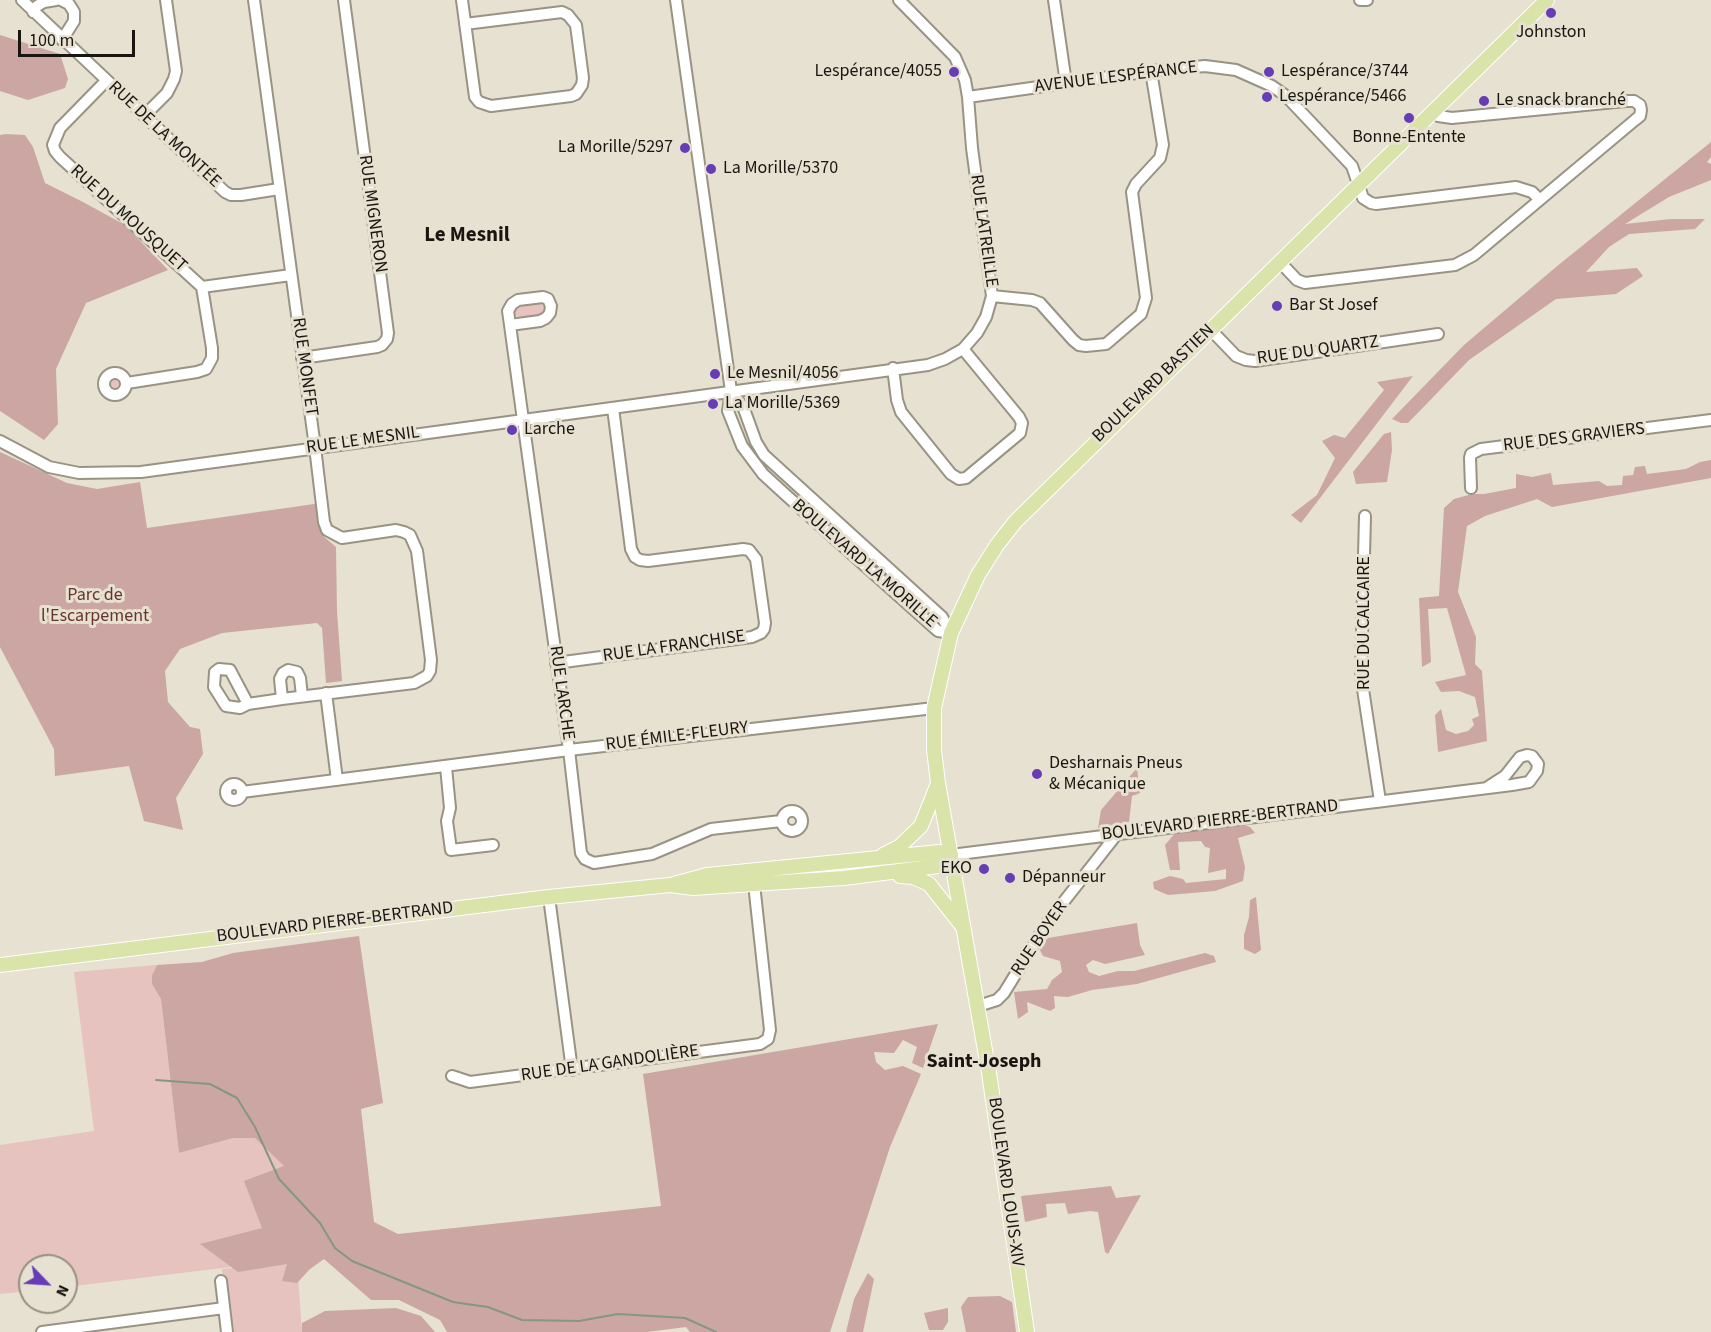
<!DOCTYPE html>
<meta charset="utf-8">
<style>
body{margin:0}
#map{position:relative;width:1711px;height:1332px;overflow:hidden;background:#e7e1d1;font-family:"Source Sans 3",sans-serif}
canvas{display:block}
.north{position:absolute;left:18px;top:1254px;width:60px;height:60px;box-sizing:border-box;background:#e7e1d1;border:2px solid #959084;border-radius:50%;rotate:115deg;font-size:16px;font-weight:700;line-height:24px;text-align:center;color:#191611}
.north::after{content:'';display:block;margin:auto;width:21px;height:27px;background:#663db5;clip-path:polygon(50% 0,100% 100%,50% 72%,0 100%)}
.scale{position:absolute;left:18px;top:30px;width:117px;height:27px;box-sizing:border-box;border:3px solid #191611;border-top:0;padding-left:8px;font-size:18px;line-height:21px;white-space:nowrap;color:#191611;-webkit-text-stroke:4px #e7e1d1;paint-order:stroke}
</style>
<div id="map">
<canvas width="1711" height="1332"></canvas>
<div class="north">N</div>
<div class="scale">100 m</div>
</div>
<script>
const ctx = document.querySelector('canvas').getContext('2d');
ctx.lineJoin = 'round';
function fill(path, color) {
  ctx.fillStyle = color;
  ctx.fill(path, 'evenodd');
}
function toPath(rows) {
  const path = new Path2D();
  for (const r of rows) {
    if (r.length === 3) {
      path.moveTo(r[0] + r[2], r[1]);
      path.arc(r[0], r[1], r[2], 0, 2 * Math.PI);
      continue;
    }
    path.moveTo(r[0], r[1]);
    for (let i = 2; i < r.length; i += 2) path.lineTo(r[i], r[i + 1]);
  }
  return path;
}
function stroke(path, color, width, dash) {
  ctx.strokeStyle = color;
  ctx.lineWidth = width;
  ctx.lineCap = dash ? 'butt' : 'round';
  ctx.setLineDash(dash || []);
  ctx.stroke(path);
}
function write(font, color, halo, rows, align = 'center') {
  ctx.font = font + ' "Source Sans 3",sans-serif';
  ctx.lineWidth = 6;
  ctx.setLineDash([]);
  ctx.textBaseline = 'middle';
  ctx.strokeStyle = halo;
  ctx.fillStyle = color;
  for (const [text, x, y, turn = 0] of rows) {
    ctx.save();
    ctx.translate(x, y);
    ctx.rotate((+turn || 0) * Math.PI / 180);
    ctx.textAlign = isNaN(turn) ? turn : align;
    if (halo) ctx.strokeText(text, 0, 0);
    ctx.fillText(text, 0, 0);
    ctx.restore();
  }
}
const green = toPath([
 [542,300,545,304,546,311,542,315,520,317,514,315,515,308,521,304],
 [115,384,11],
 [157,965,152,975,152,984,161,999,179,1153,233,1138,256,1138,284,1166,263,1228,201,1244,231,1267,66,1287,66,1266,30,1266,30,1291,0,1294,0,1145,94,1131,74,972],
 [297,1262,302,1332,228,1332,222,1269]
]);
const forest = toPath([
 [0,35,60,54,68,79,65,88,28,100,0,91],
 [6,134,25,135,33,147,45,183,83,202,125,225,168,270,86,303,56,369,58,424,44,440,0,411,0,135],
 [1711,142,1711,157,1707,162,1711,164,1711,180,1669,197,1625,224,1671,219,1705,219,1695,229,1629,234,1609,247,1586,272,1637,268,1643,276,1616,294,1556,299,1469,360,1408,423,1401,423,1392,419,1464,345,1556,267],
 [1413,376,1301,523,1291,515,1317,495,1335,458,1322,441,1334,435,1345,438,1384,390,1377,382],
 [1391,432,1392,450,1387,482,1356,484,1353,472,1384,434],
 [0,452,67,483,97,489,140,482,147,528,321,503,323,536,336,547,337,611,342,681,326,683,322,628,317,623,222,633,180,649,165,671,168,702,190,727,200,729,203,754,176,798,183,830,144,821,129,766,55,776,54,749,0,647],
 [1711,460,1711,478,1552,507,1537,499,1485,516,1467,526,1458,592,1476,637,1475,664,1482,671,1487,741,1438,752,1435,715,1441,709,1446,730,1456,734,1468,731,1474,725,1472,719,1479,716,1475,697,1459,691,1441,692,1435,682,1466,675,1447,608,1428,609,1431,662,1422,667,1419,598,1439,596,1444,508,1454,499,1472,494,1484,494,1516,488,1516,474,1532,477,1551,473,1553,485,1599,481,1607,486,1622,485,1623,476,1633,475,1635,467,1645,466,1647,474,1686,469,1700,462],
 [1137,768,1140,793,1132,796,1129,822,1098,828,1101,810],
 [1237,823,1250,827,1255,833,1238,838,1245,867,1243,881,1215,891,1168,895,1154,889,1153,882,1170,876,1183,879,1186,883,1226,879,1226,869,1208,873,1210,848,1205,847,1201,841,1178,842,1180,870,1170,870,1165,845,1176,832],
 [1256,897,1261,950,1255,954,1244,949,1244,935,1249,917,1250,900],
 [1137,923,1140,945,1145,955,1105,964,1093,960,1086,965,1089,972,1099,976,1118,971,1134,971,1205,953,1214,956,1216,962,1137,984,1092,990,1068,997,1054,996,1055,1008,1050,1011,1027,1002,1028,1012,1018,1019,1014,992,1047,989,1052,980,1062,972,1060,961,1043,956,1038,946,1048,938],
 [359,936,383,1103,361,1109,374,1222,398,1234,661,1206,643,1074,938,1024,923,1068,912,1063,917,1047,903,1040,894,1053,874,1052,876,1062,885,1070,903,1066,921,1074,890,1147,830,1332,690,1332,686,1327,647,1332,447,1332,440,1320,399,1300,371,1300,324,1259,310,1269,297,1283,282,1281,287,1264,238,1272,200,1244,262,1228,244,1181,284,1166,255,1138,233,1138,179,1153,161,999,152,984,152,975,157,965,202,962,233,953],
 [1111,1186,1116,1198,1141,1195,1108,1254,1105,1252,1098,1212,1090,1211,1068,1214,1065,1203,1046,1204,1047,1217,1025,1222,1021,1196],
 [868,1273,874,1279,863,1332,846,1332,854,1299],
 [1000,1296,1012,1302,1016,1332,966,1332,961,1307,968,1297],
 [396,1308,421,1316,435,1332,302,1332,302,1323,325,1311],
 [948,1308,948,1322,943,1330,929,1330,924,1313]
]);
const stream = toPath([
 [156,1080,210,1084,237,1098,255,1127,279,1179,320,1223,335,1248,352,1261,453,1302,488,1307,522,1320,579,1321,618,1314,685,1318,716,1332]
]);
const minor = toPath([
 [22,0,225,192,231,195,241,195,279,189],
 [61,0,69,4,74,12,74,21,62,40],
 [462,0,475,97,479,102,491,106,571,96,576,94,582,85,583,78,576,25,568,15,562,12,465,24],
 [676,0,731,391,728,411,742,446,763,474,787,496,938,631,951,633],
 [1054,0,1066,83],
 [1360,0,1367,0],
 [33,12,37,6,44,2,56,0],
 [106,81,60,128,53,145,55,151,60,157,202,287,291,275],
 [968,97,1151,71,1205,66,1236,70,1272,86,1286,96,1352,166,1363,198,1371,203,1376,204,1516,187,1532,192,1539,199],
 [144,116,167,93,174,79,176,71,166,0],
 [1280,262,1297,280,1305,283,1455,265,1474,255,1635,120,1640,116,1641,110,1640,105,1634,101,1626,101,1452,118,1438,116,1434,111],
 [992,296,1032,300,1040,303,1073,340,1079,345,1086,346,1106,344,1141,314,1146,298,1132,192,1136,184,1160,158,1163,145,1151,71],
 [510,325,540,321,546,318,550,313,551,306,548,299,543,297,518,300,512,304,508,311,510,325,523,420,569,750,581,853,585,859,594,863,652,854,711,829,781,821],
 [1210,329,1236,356,1246,360,1255,361,1438,334],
 [302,358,377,347,382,345,387,339,388,333,344,0],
 [893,368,897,400,901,412,951,474,959,479,966,478,1020,433,1022,423,1019,417,963,349],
 [115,384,11],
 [127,383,197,372,206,369,212,358,212,348,202,287],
 [731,391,744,409,756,442,764,455,942,617,951,633],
 [0,441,49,467,79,473,141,472,928,365,945,359,963,349,977,333,986,317,992,296,972,148,968,97,965,80,955,57,899,0],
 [1471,488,1470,458,1471,454,1481,449,1711,420],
 [1365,516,1361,676,1380,801],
 [556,663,752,637,761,633,764,629,765,623,756,559,749,550,743,549,648,561,640,560,635,557,631,549,613,408],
 [326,693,337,780],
 [282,699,280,679,283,673,288,670,297,672,300,678,302,696],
 [248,704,230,670,219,669,215,672,214,687,226,706,240,708,248,704,282,699,414,683,427,676,430,671,431,660,417,551,410,535,404,532,396,530,342,538,327,530,324,522,315,447,254,0],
 [446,767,450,808,447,821,451,850,493,845],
 [234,792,8],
 [242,792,569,750,934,708],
 [792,821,10],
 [951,855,1512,785,1529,782,1537,771,1538,764,1532,756,1527,755,1520,757,1505,776,1488,787],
 [549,897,572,1070],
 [978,1006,997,1000,1004,993,1047,923,1117,834],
 [452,1076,470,1082,760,1044,768,1039,770,1030,754,884],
 [221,1281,227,1332],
 [42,1332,224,1308]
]);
const major = toPath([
 [883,855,899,847,921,826,937,786],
 [900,876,913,877,929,884,963,927],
 [674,884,707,875,939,852,951,855],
 [0,965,549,897,670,885,693,888,844,878,938,866,951,855],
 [1027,1332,989,1073,938,783,934,750,934,708,951,633,978,575,997,545,1015,522,1547,0]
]);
const markers = [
 [1551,13,6,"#663db5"],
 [954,72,6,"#663db5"],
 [1269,72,6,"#663db5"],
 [1267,97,6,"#663db5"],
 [1484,101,6,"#663db5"],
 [1409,118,6,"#663db5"],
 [685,148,6,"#663db5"],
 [711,169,6,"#663db5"],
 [1277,306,6,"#663db5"],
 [715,374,6,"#663db5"],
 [713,404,6,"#663db5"],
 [512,430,6,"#663db5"],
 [1037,774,6,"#663db5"],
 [984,869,6,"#663db5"],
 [1010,878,6,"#663db5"]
];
const poiNames = [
 ["Johnston",1551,33,"center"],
 ["Lespérance/4055",942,72,"right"],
 ["Lespérance/3744",1281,72],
 ["Lespérance/5466",1279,97],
 ["Le snack branché",1496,101],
 ["Bonne-Entente",1409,138,"center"],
 ["La Morille/5297",673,148,"right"],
 ["La Morille/5370",723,169],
 ["Bar St Josef",1289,306],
 ["Le Mesnil/4056",727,374],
 ["La Morille/5369",725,404],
 ["Larche",524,430],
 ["Desharnais Pneus",1049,764],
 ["& Mécanique",1049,785],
 ["EKO",972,869,"right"],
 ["Dépanneur",1022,878]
];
const streetNames = [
 ["AVENUE LESPÉRANCE",1116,78,-7],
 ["RUE DE LA MONTÉE",164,135,43],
 ["RUE MIGNERON",372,214,82],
 ["RUE DU MOUSQUET",128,219,42],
 ["RUE LATREILLE",983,231,82],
 ["RUE DU QUARTZ",1318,351,-8],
 ["RUE MONFET",304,367,82],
 ["BOULEVARD BASTIEN",1154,384,-44],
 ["RUE DES GRAVIERS",1574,438,-7],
 ["RUE LE MESNIL",363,441,-8],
 ["BOULEVARD LA MORILLE",864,564,41],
 ["RUE DU CALCAIRE",1365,623,-90],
 ["RUE LA FRANCHISE",674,647,-8],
 ["RUE LARCHE",561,693,82],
 ["RUE ÉMILE-FLEURY",677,737,-7],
 ["BOULEVARD PIERRE-BERTRAND",1220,821,-7],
 ["BOULEVARD PIERRE-BERTRAND",335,923,-7],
 ["RUE BOYER",1040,939,-56],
 ["RUE DE LA GANDOLIÈRE",610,1064,-8],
 ["BOULEVARD LOUIS-XIV",1005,1182,82]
];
const parkNames = [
 ["Parc de",95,596],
 ["l'Escarpement",95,617]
];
const neighbourhoodNames = [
 ["Saint-Joseph",984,1063]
];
const quarterNames = [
 ["Le Mesnil",467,236]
];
fill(green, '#e6c3bf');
fill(forest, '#cba6a2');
stroke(stream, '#859784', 2);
stroke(minor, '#999384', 14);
stroke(major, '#fff', 16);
stroke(minor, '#fff', 10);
stroke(major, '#d9e3aa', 14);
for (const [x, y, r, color] of markers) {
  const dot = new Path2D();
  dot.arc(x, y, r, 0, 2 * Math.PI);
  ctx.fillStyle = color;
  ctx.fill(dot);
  stroke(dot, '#e7e1d1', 2);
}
write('18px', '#191611', '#e7e1d1', poiNames, 'left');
write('18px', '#191611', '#e7e1d1', streetNames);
write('18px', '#663430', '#e7e1d1', parkNames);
write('bold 20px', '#191611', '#e7e1d1', neighbourhoodNames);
write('bold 21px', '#191611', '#e7e1d1', quarterNames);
</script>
